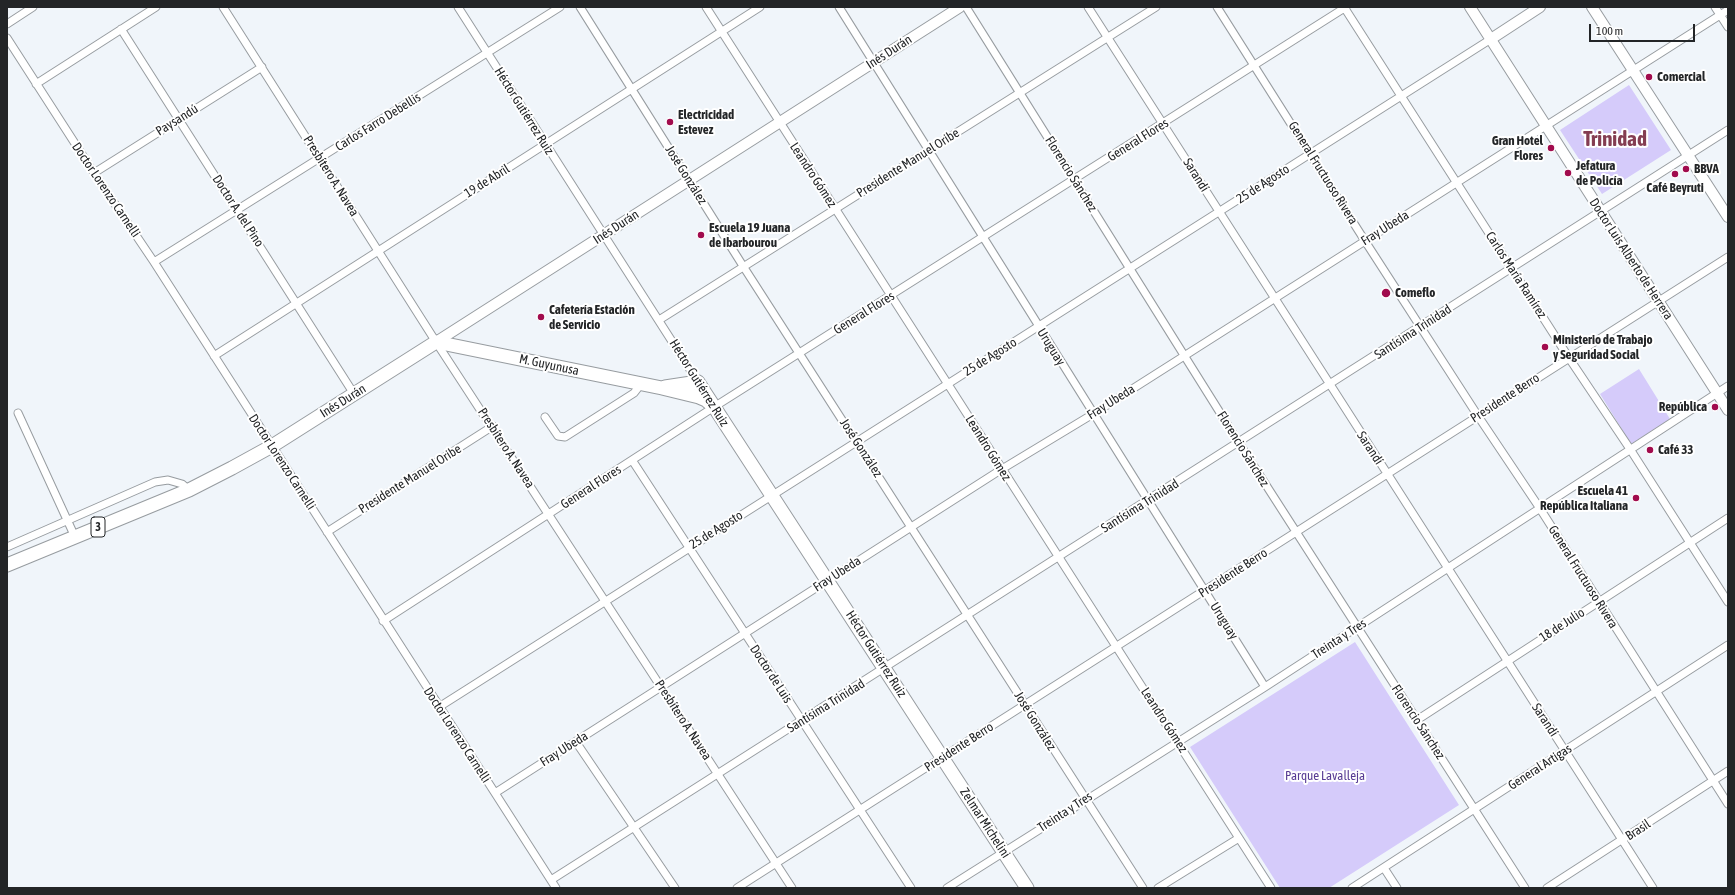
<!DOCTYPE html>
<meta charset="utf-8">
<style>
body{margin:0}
#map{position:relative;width:1735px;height:895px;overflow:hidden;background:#f0f5fa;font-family:"Asap Condensed",sans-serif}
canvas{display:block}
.frame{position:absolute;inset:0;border:8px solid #232527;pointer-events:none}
.scale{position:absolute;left:1589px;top:24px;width:106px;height:18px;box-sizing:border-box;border:2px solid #232527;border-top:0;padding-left:5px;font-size:12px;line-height:14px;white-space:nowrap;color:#232527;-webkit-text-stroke:3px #fff;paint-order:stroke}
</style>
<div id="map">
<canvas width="1735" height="895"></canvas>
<div class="frame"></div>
<div class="scale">100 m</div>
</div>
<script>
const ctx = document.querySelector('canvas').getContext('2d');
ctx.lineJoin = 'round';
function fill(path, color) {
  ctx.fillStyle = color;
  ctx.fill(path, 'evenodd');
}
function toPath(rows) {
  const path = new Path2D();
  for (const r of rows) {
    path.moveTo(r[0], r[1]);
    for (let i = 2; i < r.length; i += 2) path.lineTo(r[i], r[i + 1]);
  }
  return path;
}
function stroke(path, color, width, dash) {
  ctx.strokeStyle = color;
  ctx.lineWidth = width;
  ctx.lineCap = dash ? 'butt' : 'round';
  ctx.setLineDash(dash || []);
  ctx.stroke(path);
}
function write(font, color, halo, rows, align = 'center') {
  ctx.font = font + ' "Asap Condensed",sans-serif';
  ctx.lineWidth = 4;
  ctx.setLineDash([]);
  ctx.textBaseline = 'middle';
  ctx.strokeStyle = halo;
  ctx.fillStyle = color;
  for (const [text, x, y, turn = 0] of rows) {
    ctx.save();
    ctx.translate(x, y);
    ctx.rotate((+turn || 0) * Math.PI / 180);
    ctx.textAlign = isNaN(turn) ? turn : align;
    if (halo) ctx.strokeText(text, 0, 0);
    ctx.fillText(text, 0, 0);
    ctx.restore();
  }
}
const green = toPath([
 [1629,85,1671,150,1602,194,1560,130],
 [1639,369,1670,419,1631,444,1600,394],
 [1355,642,1459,805,1329,888,1280,888,1190,747]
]);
const street = toPath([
 [223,7,436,342,792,888],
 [458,7,698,382],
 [580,7,743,266,1143,888],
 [706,7,1271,888],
 [839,7,1265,687],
 [966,7,1239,443,1525,888],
 [1088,7,1653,888],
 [1217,7,1365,241,1478,416,1539,507,1728,804],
 [1344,7,1569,358,1630,449,1728,602],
 [1715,7,1728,27],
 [7,24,33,7],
 [121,29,354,394],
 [7,38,94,173,154,262,556,888],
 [36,84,156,7],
 [94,173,262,67],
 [154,262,560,7],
 [659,320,1156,7],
 [214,356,760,7],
 [18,413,75,537],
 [545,417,558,436,565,437,634,393,641,384],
 [632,460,911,888],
 [327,532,493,426],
 [7,547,155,482,168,480,182,484,189,490],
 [383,621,714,407,1346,7],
 [439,707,1491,39],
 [1417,720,1728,518],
 [576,742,675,888],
 [495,793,1002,469,1093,414,1728,10],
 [1384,868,1397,888],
 [551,880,1728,130],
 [737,888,1728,257],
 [947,888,1265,687,1728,386],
 [1158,888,1239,838],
 [1352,888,1728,645],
 [1547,888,1728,771]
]);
const secondary = toPath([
 [1470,7,1728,410],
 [1592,7,1728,217],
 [1491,39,1540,7],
 [436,342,960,7]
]);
const highway = toPath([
 [698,382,1027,888],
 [665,387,698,382],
 [7,565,189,490,232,468,272,446,436,342,662,388,699,397,706,400,714,407]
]);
const markers = [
 [1649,77,4,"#a10b4d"],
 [670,122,4,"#a10b4d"],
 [1551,148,4,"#a10b4d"],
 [1686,169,4,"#a10b4d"],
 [1568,173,4,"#a10b4d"],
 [1675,174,4,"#a10b4d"],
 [701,235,4,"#a10b4d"],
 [1386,293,5,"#a10b4d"],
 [541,317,4,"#a10b4d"],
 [1545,347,4,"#a10b4d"],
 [1715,407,4,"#a10b4d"],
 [1650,450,4,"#a10b4d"],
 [1636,498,4,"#a10b4d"]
];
const shields = [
 [98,527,14]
];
const shieldNames = [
 ["3",98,527]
];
const streetNames = [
 ["Inés Durán",889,52,-33],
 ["Héctor Gutiérrez Ruiz",524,111,58],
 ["Paysandú",177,120,-32],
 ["Carlos Farro Debellis",378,122,-32],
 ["General Flores",1138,140,-32],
 ["Presidente Manuel Oribe",908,163,-32],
 ["General Fructuoso Rivera",1323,173,58],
 ["Florencio Sánchez",1071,174,58],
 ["José González",686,175,58],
 ["Leandro Gómez",813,175,57],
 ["Sarandí",1196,175,58],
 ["Presbítero A. Navea",331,176,58],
 ["19 de Abril",487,181,-32],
 ["25 de Agosto",1263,184,-33],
 ["Doctor Lorenzo Carnelli",106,190,56],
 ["Doctor A. del Pino",238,211,57],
 ["Inés Durán",616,227,-33],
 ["Fray Ubeda",1385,228,-32],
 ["Doctor Luis Alberto de Herrera",1631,259,57],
 ["Carlos María Ramírez",1516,275,57],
 ["General Flores",864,313,-32],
 ["Santísima Trinidad",1413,332,-33],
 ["Uruguay",1051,347,58],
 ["25 de Agosto",990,357,-32],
 ["M. Guyunusa",549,365,12],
 ["Héctor Gutiérrez Ruiz",699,383,58],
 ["Presidente Berro",1505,398,-33],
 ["Inés Durán",343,401,-32],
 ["Fray Ubeda",1111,402,-32],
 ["Presbítero A. Navea",506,448,57],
 ["José González",861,448,57],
 ["Leandro Gómez",988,448,58],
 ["Sarandí",1370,448,57],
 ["Florencio Sánchez",1243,449,58],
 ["Doctor Lorenzo Carnelli",282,462,57],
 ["Presidente Manuel Oribe",410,479,-32],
 ["General Flores",591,487,-33],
 ["Santísima Trinidad",1140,506,-32],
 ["25 de Agosto",716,530,-32],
 ["Presidente Berro",1233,573,-33],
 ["Fray Ubeda",837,574,-33],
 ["General Fructuoso Rivera",1583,577,58],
 ["Uruguay",1224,621,58],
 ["18 de Julio",1562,625,-33],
 ["Treinta y Tres",1339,639,-33],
 ["Héctor Gutiérrez Ruiz",876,654,57],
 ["Doctor de Luis",771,674,57],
 ["Santísima Trinidad",826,706,-32],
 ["Presbítero A. Navea",683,720,57],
 ["Leandro Gómez",1164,720,57],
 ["Sarandí",1545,720,57],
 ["José González",1035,721,58],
 ["Florencio Sánchez",1418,722,57],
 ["Doctor Lorenzo Carnelli",457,735,57],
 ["Presidente Berro",959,747,-33],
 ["Fray Ubeda",564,749,-32],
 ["General Artigas",1540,767,-33],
 ["Treinta y Tres",1065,812,-33],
 ["Zelmar Michelini",985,823,57],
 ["Brasil",1638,830,-33]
];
const poiNames = [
 ["Comercial",1657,77],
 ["Electricidad",678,115],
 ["Estevez",678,130],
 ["Gran Hotel",1543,141,"right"],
 ["Flores",1543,156,"right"],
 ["Jefatura",1576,166],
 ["de Policía",1576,181],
 ["BBVA",1694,169],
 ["Café Beyruti",1675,188,"center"],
 ["Escuela 19 Juana",709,228],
 ["de Ibarbourou",709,243],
 ["Comeflo",1395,293],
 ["Cafetería Estación",549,310],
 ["de Servicio",549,325],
 ["Ministerio de Trabajo",1553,340],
 ["y Seguridad Social",1553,355],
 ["República",1707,407,"right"],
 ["Café 33",1658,450],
 ["Escuela 41",1628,491,"right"],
 ["República Italiana",1628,506,"right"]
];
const parkNames = [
 ["Parque Lavalleja",1325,776]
];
const townNames = [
 ["Trinidad",1615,139]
];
fill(green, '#d5cbfa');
stroke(street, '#979ca0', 9);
stroke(secondary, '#979ca0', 12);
stroke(highway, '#979ca0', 15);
stroke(street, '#fff', 7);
stroke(secondary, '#fff', 10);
stroke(highway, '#fff', 13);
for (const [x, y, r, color] of markers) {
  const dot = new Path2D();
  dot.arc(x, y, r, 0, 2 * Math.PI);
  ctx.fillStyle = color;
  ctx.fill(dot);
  stroke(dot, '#fff', 1.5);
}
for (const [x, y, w] of shields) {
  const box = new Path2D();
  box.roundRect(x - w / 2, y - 10, w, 20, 3);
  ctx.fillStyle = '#fff';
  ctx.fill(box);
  stroke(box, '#232527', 1);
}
write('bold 12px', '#232527', null, shieldNames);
write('13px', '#232527', '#fff', streetNames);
write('bold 13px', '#232527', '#fff', poiNames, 'left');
write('13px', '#583c94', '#fff', parkNames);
write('bold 21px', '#843d52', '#fff', townNames);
</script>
